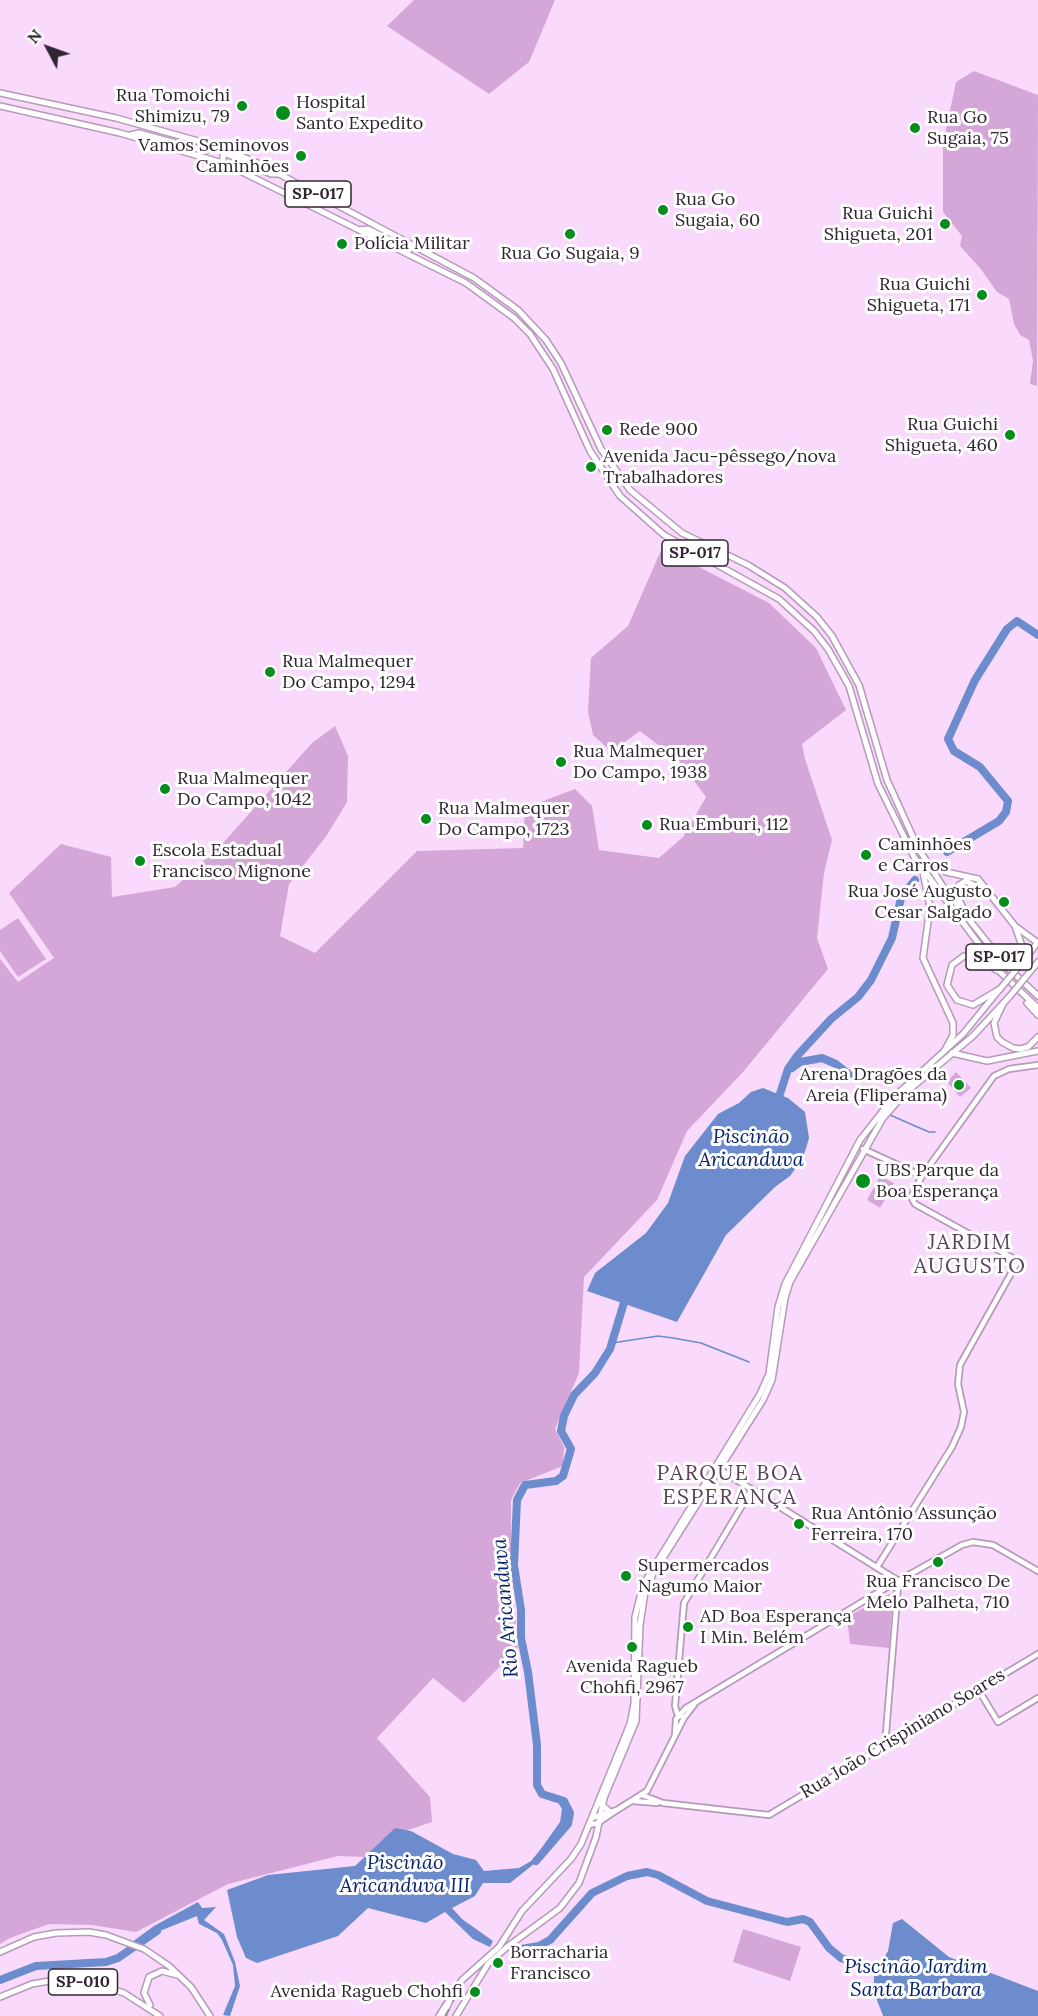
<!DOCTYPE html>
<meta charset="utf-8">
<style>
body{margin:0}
#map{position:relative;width:1038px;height:2016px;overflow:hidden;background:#f9dafc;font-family:Lora,serif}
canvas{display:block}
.north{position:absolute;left:18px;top:18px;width:60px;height:60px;-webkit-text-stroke:4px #fff;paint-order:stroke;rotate:311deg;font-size:16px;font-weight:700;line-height:24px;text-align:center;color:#302431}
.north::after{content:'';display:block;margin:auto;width:21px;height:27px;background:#302431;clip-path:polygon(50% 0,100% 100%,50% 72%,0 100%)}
</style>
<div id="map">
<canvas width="1038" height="2016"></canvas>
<div class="north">N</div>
</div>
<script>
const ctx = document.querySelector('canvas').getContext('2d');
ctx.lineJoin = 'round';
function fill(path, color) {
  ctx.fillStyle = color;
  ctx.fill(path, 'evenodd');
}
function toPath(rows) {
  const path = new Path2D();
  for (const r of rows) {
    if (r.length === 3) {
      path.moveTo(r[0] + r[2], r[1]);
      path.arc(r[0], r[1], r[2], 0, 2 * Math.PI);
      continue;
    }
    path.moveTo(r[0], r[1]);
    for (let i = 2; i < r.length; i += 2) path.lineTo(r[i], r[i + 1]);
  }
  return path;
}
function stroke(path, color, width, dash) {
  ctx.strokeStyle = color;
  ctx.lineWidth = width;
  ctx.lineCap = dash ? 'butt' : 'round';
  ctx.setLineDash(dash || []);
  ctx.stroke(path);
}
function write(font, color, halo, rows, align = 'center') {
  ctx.font = font + ' Lora,serif';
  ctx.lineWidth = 6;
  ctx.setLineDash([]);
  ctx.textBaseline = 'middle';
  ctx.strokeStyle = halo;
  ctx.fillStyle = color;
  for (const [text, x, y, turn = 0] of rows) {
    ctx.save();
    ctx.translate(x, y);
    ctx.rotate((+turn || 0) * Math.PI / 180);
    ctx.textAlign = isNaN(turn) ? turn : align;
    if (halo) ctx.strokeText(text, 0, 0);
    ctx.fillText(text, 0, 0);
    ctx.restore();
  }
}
const green = toPath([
 [414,0,555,0,529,62,489,94,387,26],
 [974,71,1038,95,1037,386,1030,384,1033,361,1029,340,1020,335,1014,324,1009,299,997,292,980,268,960,246,962,236,943,212,943,144,956,82],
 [662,548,769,603,816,648,846,710,802,744,805,759,832,840,824,873,817,938,828,969,743,1072,687,1131,657,1200,584,1277,579,1373,555,1429,564,1447,563,1466,520,1483,511,1500,511,1566,518,1648,464,1703,433,1678,377,1738,430,1797,432,1822,405,1831,393,1858,338,1856,228,1884,136,1932,92,1925,49,1924,10,1938,0,1944,0,959,18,982,54,958,9,893,61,844,111,857,112,897,175,887,224,842,312,743,335,726,348,756,347,802,327,835,289,884,280,936,315,953,417,851,523,848,525,808,575,789,592,806,599,850,659,858,683,837,706,797,679,761,640,731,626,741,624,761,616,756,593,735,588,712,591,658,628,626],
 [18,918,46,959,18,977,0,951,0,930],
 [956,1072,971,1088,960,1097,947,1082],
 [880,1176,894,1183,880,1208,867,1200],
 [893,1592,889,1648,850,1644,847,1617],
 [743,1929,801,1947,790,1981,733,1962]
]);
const water = toPath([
 [763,1088,788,1098,805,1112,809,1138,803,1158,790,1176,775,1187,726,1235,677,1322,587,1291,595,1273,646,1233,668,1203,685,1156,718,1114,739,1103,751,1092],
 [551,1793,560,1796,567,1802,567,1818,560,1834,539,1860,510,1883,483,1883,475,1896,452,1908,462,1919,493,1941,490,1947,473,1939,445,1912,426,1923,368,1908,338,1936,257,1963,246,1958,237,1937,227,1890,268,1875,355,1866,395,1828,411,1831,453,1854,476,1860,484,1871,519,1868,533,1860,560,1822,562,1809,557,1801,549,1797],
 [198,1902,202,1908,216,1907,204,1920,224,1934,235,1962,240,1986,230,2016,223,2015,235,1986,233,1965,222,1940,217,1933,199,1924,197,1916,145,1937,138,1944,132,1942,154,1926],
 [902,1919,949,1957,1038,1991,1038,2016,883,2016,874,1992,874,1975,888,1951,893,1923]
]);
const stream = toPath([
 [890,1115,929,1132,935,1132],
 [612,1343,658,1336,673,1338,701,1343,749,1362]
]);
const river = toPath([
 [947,852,999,821,1006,812,1008,801,980,767,954,751,948,739,975,680,1007,629,1017,621,1038,635],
 [792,1068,800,1062,822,1058,836,1064,851,1076],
 [777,1103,788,1069,797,1056,831,1019,858,997,871,980,892,938,901,898,915,880],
 [536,1861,568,1824,570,1813,564,1801,542,1794,537,1785,537,1745,528,1672,521,1638,521,1610,514,1565,517,1500,525,1485,556,1481,563,1476,571,1449,561,1431,564,1416,574,1395,595,1373,610,1349,626,1296],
 [521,1949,539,1946,550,1940,592,1893,627,1876,647,1872,658,1875,707,1901,787,1922,803,1919,810,1922,829,1948,841,1958,884,1973],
 [0,1980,36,1966,106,1962,118,1958,157,1931]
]);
const tertiary = toPath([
 [877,1567,952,1447,961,1427,964,1412,958,1384,960,1365,1018,1261,915,1204,911,1197,922,1176],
 [978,1689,998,1722,1038,1698],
 [684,1718,677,1713,675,1706,684,1603,752,1489],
 [675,1736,676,1719,686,1708,892,1584],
 [885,1745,898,1586],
 [642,1795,663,1803,769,1815,1038,1654],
 [633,1801,657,1803],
 [592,1818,617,1810,647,1791,684,1718,694,1705],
 [589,1825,598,1823,617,1810]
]);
const secondary = toPath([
 [863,1149,922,1176,994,1076,1009,1069,1038,1065],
 [719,1469,897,1580],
 [896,1584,3.5],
 [898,1581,962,1545,973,1542,993,1545,1038,1571]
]);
const primary = toPath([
 [1020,965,1038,942],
 [1024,979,1038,962],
 [602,1805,610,1812],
 [439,2016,462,1980,499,1947,522,1911,571,1859,581,1844,630,1724,634,1704,635,1617,643,1585,760,1394,769,1374,778,1307,785,1284,860,1140,893,1098,963,1034,999,990],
 [443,2016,450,2000],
 [456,2016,488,1964,507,1947,560,1908,579,1883,596,1837,604,1798,636,1721,640,1625,645,1592,653,1574,763,1400,772,1380,785,1298,790,1282,883,1118,904,1094,973,1036,1010,996]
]);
const trunk = toPath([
 [0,93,116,118,223,148,266,167,474,278,518,310,546,340,561,363,601,449,630,490,682,533,748,565,785,588,817,617,832,636,859,685,887,780,918,848,944,888,1006,966,1038,996],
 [0,106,120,133,226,164,466,283,514,318,530,334,553,369,590,451,620,496,664,535,779,599,814,631,828,649,849,686,878,784,914,857,999,971,1038,1008],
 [130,135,139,133,205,151,215,145],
 [223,160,223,155,227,154,271,174,277,174],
 [359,230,368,229,407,248,416,248],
 [929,864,946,872,978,879,1015,926,1038,943],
 [923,872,930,907,923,958,953,1023,953,1035,945,1050],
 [963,908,956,894,959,885,966,881,977,887,983,886],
 [1015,926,1022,946,1020,965],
 [996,970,980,957,964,956,952,965,947,985,957,1000,973,1005,1000,989],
 [1027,1003,1038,1015],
 [1003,1004,994,1023,997,1037,1002,1042,1013,1048,1020,1049,1028,1047,1038,1037],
 [952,1053,987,1061,1038,1051],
 [0,1952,34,1937,56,1933,89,1932,106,1935,144,1949,169,1966,191,1987,210,2016],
 [0,1997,32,1984,55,1980,92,1983,124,1993,160,2016],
 [150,2005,144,1993,149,1977,162,1971,177,1975]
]);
const rail = toPath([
 [445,2016,461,1987]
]);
const primaryBridge = toPath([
 [1000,989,1020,965],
 [1010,996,1024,979]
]);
const markers = [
 [242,106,6,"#068d1c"],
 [283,113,8,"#068d1c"],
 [915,128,6,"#068d1c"],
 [301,156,6,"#068d1c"],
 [663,210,6,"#068d1c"],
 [945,224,6,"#068d1c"],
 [570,234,6,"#068d1c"],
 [342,244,6,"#068d1c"],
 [982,295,6,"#068d1c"],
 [607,430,6,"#068d1c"],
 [1010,435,6,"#068d1c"],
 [591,467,6,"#068d1c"],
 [270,672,6,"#068d1c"],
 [561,762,6,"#068d1c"],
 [165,789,6,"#068d1c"],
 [426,819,6,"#068d1c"],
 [647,825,6,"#068d1c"],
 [866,855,6,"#068d1c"],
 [140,861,6,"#068d1c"],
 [1004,902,6,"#068d1c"],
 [959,1085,6,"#068d1c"],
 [863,1181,8,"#068d1c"],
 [799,1524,6,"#068d1c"],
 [938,1562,6,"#068d1c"],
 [626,1576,6,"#068d1c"],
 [688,1627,6,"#068d1c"],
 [632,1647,6,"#068d1c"],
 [498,1963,6,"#068d1c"],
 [475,1992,6,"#068d1c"]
];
const shields = [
 [318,194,66],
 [695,553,66],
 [999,957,66],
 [83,1982,69]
];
const shieldNames = [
 ["SP-017",318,194],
 ["SP-017",695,553],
 ["SP-017",999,957],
 ["SP-010",83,1982]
];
const poiNames = [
 ["Rua Tomoichi",230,96,"right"],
 ["Shimizu, 79",230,117,"right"],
 ["Hospital",296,103],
 ["Santo Expedito",296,124],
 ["Rua Go",927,118],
 ["Sugaia, 75",927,139],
 ["Vamos Seminovos",289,146,"right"],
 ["Caminhões",289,167,"right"],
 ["Rua Go",675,200],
 ["Sugaia, 60",675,221],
 ["Rua Guichi",933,214,"right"],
 ["Shigueta, 201",933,235,"right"],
 ["Polícia Militar",354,244],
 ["Rua Go Sugaia, 9",570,254,"center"],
 ["Rua Guichi",970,285,"right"],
 ["Shigueta, 171",970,306,"right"],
 ["Rua Guichi",998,425,"right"],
 ["Shigueta, 460",998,446,"right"],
 ["Rede 900",619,430],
 ["Avenida Jacu-pêssego/nova",603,457],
 ["Trabalhadores",603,478],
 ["Rua Malmequer",282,662],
 ["Do Campo, 1294",282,683],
 ["Rua Malmequer",573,752],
 ["Do Campo, 1938",573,773],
 ["Rua Malmequer",177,779],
 ["Do Campo, 1042",177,800],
 ["Rua Malmequer",438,809],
 ["Do Campo, 1723",438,830],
 ["Rua Emburi, 112",659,825],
 ["Caminhões",878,845],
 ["e Carros",878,866],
 ["Escola Estadual",152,851],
 ["Francisco Mignone",152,872],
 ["Rua José Augusto",992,892,"right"],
 ["Cesar Salgado",992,913,"right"],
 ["Arena Dragões da",947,1075,"right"],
 ["Areia (Fliperama)",947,1096,"right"],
 ["UBS Parque da",876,1171],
 ["Boa Esperança",876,1192],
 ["Rua Antônio Assunção",811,1514],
 ["Ferreira, 170",811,1535],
 ["Supermercados",638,1566],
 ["Nagumo Maior",638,1587],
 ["Rua Francisco De",938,1582,"center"],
 ["Melo Palheta, 710",938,1603,"center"],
 ["AD Boa Esperança",700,1617],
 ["I Min. Belém",700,1638],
 ["Avenida Ragueb",632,1667,"center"],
 ["Chohfi, 2967",632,1688,"center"],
 ["Borracharia",510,1953],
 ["Francisco",510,1974],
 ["Avenida Ragueb Chohfi",463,1992,"right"]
];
const streetNames = [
 ["Rua João Crispiniano Soares",903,1734,-31]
];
const waterNames = [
 ["Piscinão",751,1137],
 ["Aricanduva",751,1160],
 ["Rio Aricanduva",506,1608,-95],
 ["Piscinão",405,1863],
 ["Aricanduva III",405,1886],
 ["Piscinão Jardim",916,1967],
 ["Santa Barbara",916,1990]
];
const quarterNames = [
 ["JARDIM",970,1243],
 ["AUGUSTO",970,1267],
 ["PARQUE BOA",730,1474],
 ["ESPERANÇA",730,1498]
];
fill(green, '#d5a7d9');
fill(water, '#6c8cce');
stroke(stream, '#6c8cce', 1.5);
stroke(river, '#6c8cce', 8);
stroke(tertiary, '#b799ba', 8);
stroke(secondary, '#b799ba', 8);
stroke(primary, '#b799ba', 8);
stroke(trunk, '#b799ba', 8);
stroke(tertiary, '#fff', 4.5);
stroke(secondary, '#fff', 4.5);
stroke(primary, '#fff', 5);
stroke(trunk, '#fff', 5);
stroke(rail, '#968098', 1.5, [8, 8]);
stroke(primaryBridge, '#b799ba', 8, []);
stroke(primaryBridge, '#fff', 5);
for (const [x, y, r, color] of markers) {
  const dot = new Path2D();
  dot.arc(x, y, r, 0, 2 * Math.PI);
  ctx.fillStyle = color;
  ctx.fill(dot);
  stroke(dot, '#fff', 2);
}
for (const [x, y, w] of shields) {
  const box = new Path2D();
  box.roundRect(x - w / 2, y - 13, w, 26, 4.5);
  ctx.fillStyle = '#fff';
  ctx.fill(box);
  stroke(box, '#302431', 1.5);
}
write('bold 16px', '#302431', null, shieldNames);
write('18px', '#302431', '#fff', poiNames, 'left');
write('18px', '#302431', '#fff', streetNames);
write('italic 20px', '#07236f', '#fff', waterNames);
ctx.letterSpacing = '1.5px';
write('21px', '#5a405d', '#fff', quarterNames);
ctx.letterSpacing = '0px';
</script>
